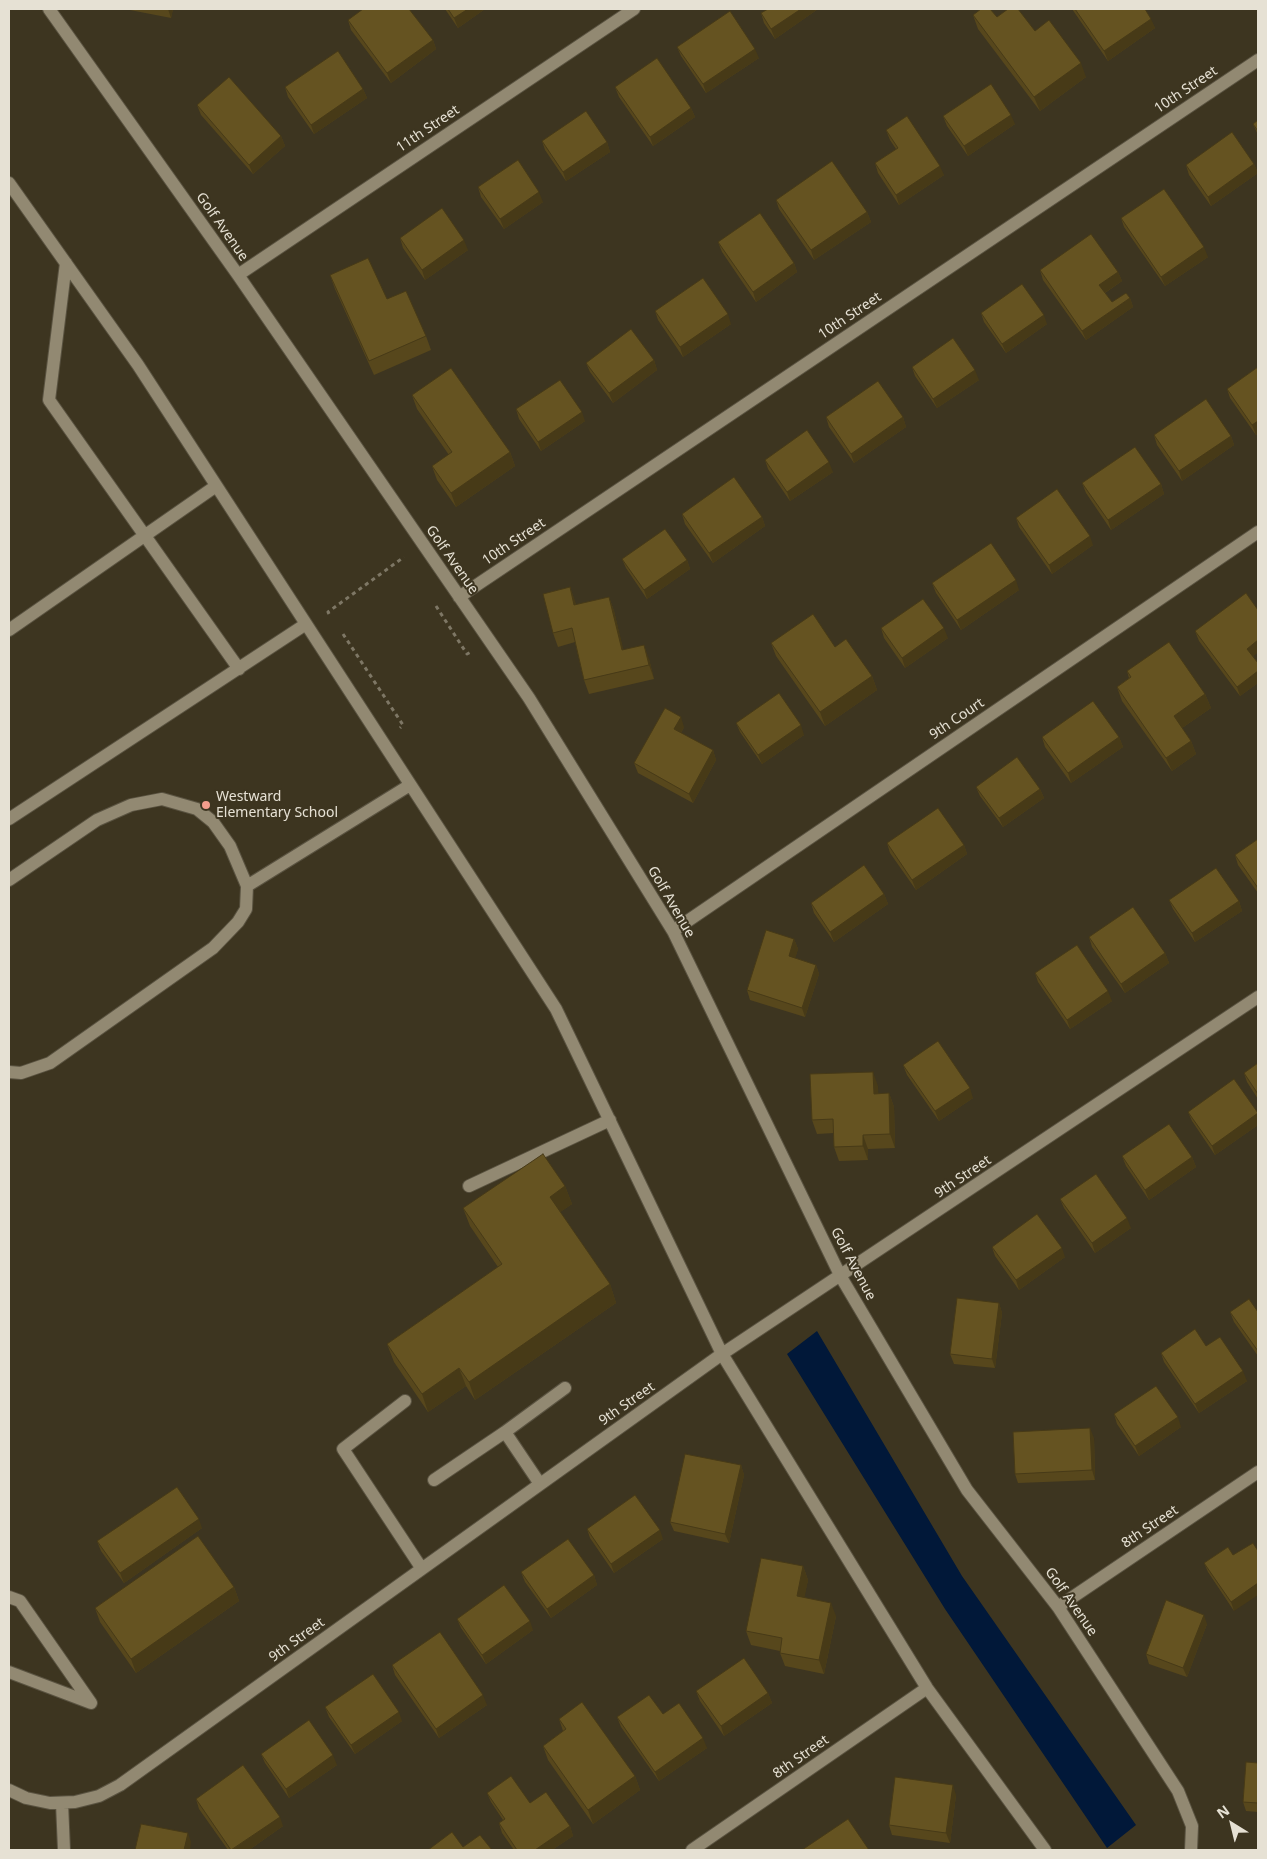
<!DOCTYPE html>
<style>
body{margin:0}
#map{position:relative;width:1267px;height:1859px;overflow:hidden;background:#3d3520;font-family:"Noto Sans",sans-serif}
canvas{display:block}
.frame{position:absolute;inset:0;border:10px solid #e6e1d4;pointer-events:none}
.north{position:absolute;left:1207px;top:1799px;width:50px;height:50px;-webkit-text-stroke:4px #3d3520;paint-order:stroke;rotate:324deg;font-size:14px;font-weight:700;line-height:20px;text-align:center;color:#e6e1d4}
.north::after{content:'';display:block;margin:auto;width:18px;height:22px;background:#e6e1d4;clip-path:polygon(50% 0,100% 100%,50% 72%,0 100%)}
</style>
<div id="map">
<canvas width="1267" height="1859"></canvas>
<div class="frame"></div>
<div class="north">N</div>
</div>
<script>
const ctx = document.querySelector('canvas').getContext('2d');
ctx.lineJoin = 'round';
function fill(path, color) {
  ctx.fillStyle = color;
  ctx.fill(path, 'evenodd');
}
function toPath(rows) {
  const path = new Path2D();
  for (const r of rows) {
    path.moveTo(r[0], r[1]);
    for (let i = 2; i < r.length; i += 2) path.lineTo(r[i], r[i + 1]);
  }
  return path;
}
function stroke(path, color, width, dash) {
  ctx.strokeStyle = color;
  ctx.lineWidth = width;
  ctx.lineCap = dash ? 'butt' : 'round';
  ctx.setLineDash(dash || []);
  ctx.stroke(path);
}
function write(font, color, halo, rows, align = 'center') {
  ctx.font = font + ' "Noto Sans",sans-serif';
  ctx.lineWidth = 4;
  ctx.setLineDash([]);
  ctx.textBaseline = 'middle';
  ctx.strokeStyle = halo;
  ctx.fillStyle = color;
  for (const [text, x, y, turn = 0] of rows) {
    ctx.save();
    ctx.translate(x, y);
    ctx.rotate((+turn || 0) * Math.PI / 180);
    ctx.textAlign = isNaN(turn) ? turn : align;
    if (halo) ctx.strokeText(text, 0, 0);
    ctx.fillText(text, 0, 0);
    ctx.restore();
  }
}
const water = toPath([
 [817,1331,962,1576,1136,1825,1107,1848,945,1609,787,1354]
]);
const path = toPath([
 [436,606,467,654,471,652],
 [329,614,328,612,404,557],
 [343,634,403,725,400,728]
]);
const minor = toPath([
 [49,9,238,275,529,698,673,931,841,1277,967,1490,1058,1607,1178,1791,1192,1826,1191,1850],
 [9,183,138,365,556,1009,722,1354,927,1688,1045,1850],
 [66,263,49,400,239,669],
 [238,275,634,9],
 [459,597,1258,60],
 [9,630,216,486],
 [9,819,306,624],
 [9,880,97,820,131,805,162,799,197,809,213,822,230,846,247,886,246,909,238,922,213,948,50,1063,21,1073,9,1072],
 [247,886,410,785],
 [673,931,1258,532],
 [469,1186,610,1120],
 [405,1401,343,1449,422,1569],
 [505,1432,565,1388],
 [434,1480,505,1432,540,1484],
 [9,1597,20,1601,91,1703,9,1672],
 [1058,1607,1258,1472],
 [9,1790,26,1798,50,1803,75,1802,99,1796,120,1785,722,1354,1258,997],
 [62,1803,64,1850],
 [692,1850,927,1688]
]);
const wall = toPath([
 [130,9,173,9,171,18,130,10],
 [445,9,485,9,458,28],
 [768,9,818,9,775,39,764,23,761,13],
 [1072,9,1145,9,1155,28,1108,61],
 [973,15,997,17,1035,31,1086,77,1040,111,978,29],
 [348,20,433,40,436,49,391,83,351,30],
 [677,47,759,58,706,93,681,56],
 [285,87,363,89,367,98,314,134,288,97],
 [615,87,691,108,695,117,653,146,619,97],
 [197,105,281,136,285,146,253,174,201,115],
 [943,116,1015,124,968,156,947,126],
 [1258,120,1258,135,1253,124],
 [886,130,944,175,899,205,878,173,875,163,896,149,890,140],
 [542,141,607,142,610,152,566,181,545,150],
 [1254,164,1258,173,1211,206,1189,175,1186,165],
 [478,187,543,202,504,229,481,197],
 [776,200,867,212,871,222,814,260,779,209],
 [1121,218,1208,257,1165,286,1124,227],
 [400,238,468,250,425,280,403,248],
 [718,242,794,263,797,272,756,302,722,252],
 [1040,270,1118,272,1122,281,1105,293,1112,302,1130,298,1133,307,1086,340,1043,280],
 [330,275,387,299,426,336,431,350,374,375,335,289],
 [655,311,731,324,683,357,658,320],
 [981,313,1047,324,1006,353,984,322],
 [654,360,657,370,613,403,590,372,586,363],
 [912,367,979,380,937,408,915,376],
 [1258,367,1258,433,1256,435,1230,398,1227,389],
 [412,395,510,452,515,466,456,507,437,480,432,466,449,455,417,409],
 [516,409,585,421,541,451,519,419],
 [826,417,903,417,906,427,854,463,829,427],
 [1154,435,1231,436,1234,445,1182,481,1157,445],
 [765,460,833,472,790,501,768,469],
 [1082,483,1161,484,1164,494,1111,530,1086,493],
 [682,514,762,517,765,526,713,563,685,524],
 [1016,518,1093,545,1052,574,1019,527],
 [622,559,687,560,690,569,647,599,626,568],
 [932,583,1019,590,961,630,936,593],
 [570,587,576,605,609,597,614,611,623,650,649,659,654,679,589,694,584,680,575,642,558,647,553,633],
 [1258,610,1258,652,1253,656,1258,663,1258,683,1240,696,1199,641,1195,631],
 [881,628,948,638,905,668,884,638],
 [771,643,835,647,872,676,877,690,825,726,776,656],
 [1127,671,1205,694,1211,708,1182,728,1191,741,1196,754,1172,771,1122,701,1117,687,1129,678],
 [736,723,804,735,762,764,740,732],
 [684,727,681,733,713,750,716,760,693,803,638,773,634,763],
 [1042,737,1119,737,1123,747,1071,783,1045,747],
 [976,787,1040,789,1044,798,1003,827,980,796],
 [1258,839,1258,893,1238,865,1235,855],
 [887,843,964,845,967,854,916,890,890,853],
 [884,894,888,904,834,942,814,913,811,903],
 [1169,900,1239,901,1242,911,1195,942,1173,909],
 [1089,937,1165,953,1169,963,1125,993,1092,947],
 [794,939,798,949,795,958,816,965,819,974,805,1017,750,1000,747,990],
 [1035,973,1112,1001,1070,1029,1038,982],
 [1258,1063,1258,1099,1247,1082,1244,1073],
 [903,1065,973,1098,939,1121,907,1075],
 [878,1086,878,1094,889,1093,894,1107,895,1148,868,1149,868,1160,839,1161,834,1147,834,1133,817,1134,812,1120],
 [1188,1112,1258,1113,1258,1125,1215,1155,1192,1121],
 [1122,1156,1192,1157,1196,1167,1149,1200,1126,1166],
 [565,1186,572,1204,560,1212,610,1284,616,1303,475,1400,466,1386,428,1412,394,1362,387,1344,498,1267,470,1226,463,1208],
 [1060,1199,1131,1228,1095,1253,1064,1208],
 [992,1247,1065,1257,1019,1290,995,1256],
 [999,1303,1002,1313,995,1368,954,1364,950,1354],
 [1230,1312,1258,1312,1258,1356,1234,1322],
 [1206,1346,1247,1381,1199,1413,1164,1362,1161,1353],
 [1114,1414,1181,1427,1139,1456,1117,1424],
 [1094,1438,1095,1480,1018,1483,1015,1474],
 [741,1465,744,1475,729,1543,674,1531,670,1522],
 [202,1528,124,1583,101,1551,97,1541],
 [587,1529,663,1539,614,1573,590,1538],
 [1228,1547,1234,1611,1208,1572,1204,1563],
 [803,1566,808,1580,804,1597,836,1616,824,1674,785,1666,780,1653,780,1651,751,1645,746,1631],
 [521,1572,594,1575,597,1585,551,1618,525,1582],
 [234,1587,239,1601,136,1673,100,1622,95,1608],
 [457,1619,533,1630,486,1664,461,1628],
 [1207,1624,1187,1677,1149,1664,1146,1654],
 [392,1665,487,1705,439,1738,395,1675],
 [696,1691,768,1693,772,1703,724,1736,700,1701],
 [325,1707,402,1721,355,1754,329,1717],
 [663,1714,707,1748,659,1781,621,1727,617,1717],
 [559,1719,635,1776,640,1790,593,1824,548,1760,543,1746,563,1731],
 [261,1754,337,1765,289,1798,265,1763],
 [1258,1763,1258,1812,1246,1811,1243,1802],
 [487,1793,530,1803,570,1826,573,1836,552,1850,514,1850,502,1833,499,1823,503,1820,491,1802],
 [956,1795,950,1843,892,1835,889,1825],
 [196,1799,283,1826,249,1850,228,1850,199,1809]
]);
const shadedWall = toPath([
 [168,9,173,9,171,18],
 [468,9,485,9,458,28,454,18],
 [801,9,818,9,775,39,771,29],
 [1151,19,1155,28,1108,61,1104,51],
 [433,40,436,49,391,83,387,73],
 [755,49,759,58,706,93,703,84],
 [1081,63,1086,77,1040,111,1034,97],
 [363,89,367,98,314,134,311,125],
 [691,108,695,117,653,146,650,137],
 [1011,115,1015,124,968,156,964,146],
 [281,136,285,146,253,174,249,165],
 [607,142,610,152,566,181,563,172],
 [1254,164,1258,173,1211,206,1208,197],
 [940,166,944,175,899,205,896,195],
 [539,192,543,202,504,229,500,219],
 [867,212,871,222,814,260,811,250],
 [464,240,468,250,425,280,422,270],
 [1204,247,1208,257,1165,286,1161,277],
 [794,263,797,272,756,302,753,292],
 [1118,272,1122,281,1103,294,1099,285],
 [1130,298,1133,307,1086,340,1082,331],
 [728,314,731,324,683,357,680,347],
 [1044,315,1047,324,1006,353,1002,344],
 [654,360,657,370,613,403,609,393],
 [975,370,979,380,937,408,933,399],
 [582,412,585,421,541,451,538,442],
 [903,417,906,427,854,463,851,454],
 [1258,421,1258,433,1256,435,1252,425],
 [1231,436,1234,445,1182,481,1179,471],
 [510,452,515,466,456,507,451,493],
 [829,462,833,472,790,501,787,492],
 [1161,484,1164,494,1111,530,1108,520],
 [762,517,765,526,713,563,709,553],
 [1090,536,1093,545,1052,574,1049,565],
 [687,560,690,569,647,599,644,590],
 [1016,580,1019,590,961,630,957,620],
 [570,587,575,601,579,619,574,605],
 [609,597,614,611,627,664,622,650],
 [944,628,948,638,905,668,902,658],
 [1258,640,1258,652,1251,658,1247,649],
 [644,645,649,659,654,679,649,665],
 [1258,671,1258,683,1240,696,1237,687],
 [872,676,877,690,825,726,820,712],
 [1205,694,1211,708,1179,730,1174,716],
 [681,717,684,727,678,739,674,729],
 [801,725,804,735,762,764,758,755],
 [1119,737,1123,747,1071,783,1068,773],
 [1191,741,1196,754,1172,771,1166,758],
 [713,750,716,760,693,803,689,794],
 [1040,789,1044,798,1003,827,999,818],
 [964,845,967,854,916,890,912,880],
 [884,894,888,904,834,942,830,932],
 [1239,901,1242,911,1195,942,1192,933],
 [794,939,798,949,793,966,789,956],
 [1165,953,1169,963,1125,993,1121,984],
 [816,965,819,974,805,1017,802,1008],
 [1108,991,1112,1001,1070,1029,1067,1020],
 [873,1072,878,1086,879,1108,874,1094],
 [970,1088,973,1098,939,1121,935,1111],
 [889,1093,894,1107,895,1148,890,1134],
 [1258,1113,1258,1125,1215,1155,1212,1146],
 [863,1135,868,1149,868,1160,863,1146],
 [1192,1157,1196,1167,1149,1200,1145,1190],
 [565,1186,572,1204,556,1215,550,1197],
 [1127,1218,1131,1228,1095,1253,1092,1243],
 [1062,1248,1065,1257,1019,1290,1016,1280],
 [610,1284,616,1303,475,1400,469,1382],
 [999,1303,1002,1313,995,1368,992,1359],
 [459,1368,466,1386,428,1412,422,1394],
 [1243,1371,1247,1381,1199,1413,1195,1404],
 [1178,1417,1181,1427,1139,1456,1135,1446],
 [1090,1428,1094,1438,1095,1480,1092,1470],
 [741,1465,744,1475,729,1543,725,1534],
 [199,1519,202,1528,124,1583,120,1573],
 [660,1530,663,1539,614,1573,611,1564],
 [803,1566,808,1580,802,1610,797,1596],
 [594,1575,597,1585,551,1618,547,1609],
 [1258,1583,1258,1595,1234,1611,1231,1602],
 [234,1587,239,1601,136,1673,131,1659],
 [831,1603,836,1616,824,1674,819,1660],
 [1204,1615,1207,1624,1187,1677,1183,1668],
 [530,1621,533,1630,486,1664,482,1655],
 [768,1693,772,1703,724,1736,721,1726],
 [483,1695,487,1705,439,1738,436,1729],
 [399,1712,402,1721,355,1754,351,1745],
 [703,1738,707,1748,659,1781,655,1772],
 [333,1755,337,1765,289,1798,286,1789],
 [635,1776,640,1790,593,1824,588,1810],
 [953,1785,956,1795,950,1843,946,1833],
 [280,1817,283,1826,249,1850,232,1850],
 [570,1826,573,1836,552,1850,535,1850],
 [188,1833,191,1842,190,1850,184,1850]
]);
const building = toPath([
 [363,9,409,9,433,40,387,73,348,20,363,9],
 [448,9,468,9,454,18,448,9],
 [768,9,801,9,771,29,761,13,768,9],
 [981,9,990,9,997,17,1008,9,1018,9,1035,31,1049,20,1081,63,1034,97,973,15,981,9],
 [1075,9,1145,9,1151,19,1104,51,1075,9],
 [730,11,755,49,703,84,677,47,730,11],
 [338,51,363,89,311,125,285,87,338,51],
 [657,58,691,108,650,137,615,87,657,58],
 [229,77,281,136,249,165,197,105,229,77],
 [991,84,1011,115,964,146,943,116,991,84],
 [586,111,607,142,563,172,542,141,586,111],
 [907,116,940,166,896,195,875,163,898,148,886,130,907,116],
 [1258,120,1258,131,1253,124,1258,120],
 [1232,132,1254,164,1208,197,1186,165,1232,132],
 [518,160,539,192,500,219,478,187,518,160],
 [832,161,867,212,811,250,776,200,832,161],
 [1164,189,1204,247,1161,277,1121,218,1164,189],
 [442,208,464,240,422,270,400,238,442,208],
 [760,213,794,263,753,292,718,242,760,213],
 [1091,234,1118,272,1099,285,1112,302,1126,293,1130,298,1082,331,1040,270,1091,234],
 [368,258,387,299,406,291,426,336,369,361,330,275,368,258],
 [703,278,728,314,680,347,655,311,703,278],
 [1022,284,1044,315,1002,344,981,313,1022,284],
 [631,329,654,360,609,393,586,363,631,329],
 [953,338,975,370,933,399,912,367,953,338],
 [1258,367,1258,421,1252,425,1227,389,1258,367],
 [451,368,510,452,451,493,432,466,452,452,412,395,451,368],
 [560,380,582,412,538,442,516,409,560,380],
 [878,381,903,417,851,454,826,417,878,381],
 [1206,399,1231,436,1179,471,1154,435,1206,399],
 [807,430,829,462,787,492,765,460,807,430],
 [1135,447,1161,484,1108,520,1082,483,1135,447],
 [734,477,762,517,709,553,682,514,734,477],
 [1057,489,1090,536,1049,565,1016,518,1057,489],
 [665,529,687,560,644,590,622,559,665,529],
 [991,543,1016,580,957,620,932,583,991,543],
 [570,587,574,605,609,597,622,650,644,645,649,665,584,680,572,628,553,633,543,594,570,587],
 [1246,593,1258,610,1258,640,1247,649,1258,663,1258,671,1237,687,1195,631,1246,593],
 [923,599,944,628,902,658,881,628,923,599],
 [813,614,835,647,846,639,872,676,820,712,771,643,813,614],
 [1169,642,1205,694,1174,716,1191,741,1166,758,1117,687,1131,677,1127,671,1169,642],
 [779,693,801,725,758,755,736,723,779,693],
 [1093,701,1119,737,1068,773,1042,737,1093,701],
 [665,708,681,717,674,729,713,750,689,794,634,763,665,708],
 [1017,757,1040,789,999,818,976,787,1017,757],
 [938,808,964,845,912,880,887,843,938,808],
 [1258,839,1258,888,1235,855,1258,839],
 [864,865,884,894,830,932,811,903,864,865],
 [1216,868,1239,901,1192,933,1169,900,1216,868],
 [1133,907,1165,953,1121,984,1089,937,1133,907],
 [766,930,794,939,789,956,816,965,802,1008,747,990,766,930],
 [1077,945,1108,991,1067,1020,1035,973,1077,945],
 [938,1041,970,1088,935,1111,903,1065,938,1041],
 [1258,1063,1258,1094,1244,1073,1258,1063],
 [873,1072,874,1094,889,1093,890,1134,863,1135,863,1146,834,1147,833,1119,812,1120,810,1074,873,1072],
 [1234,1079,1258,1113,1212,1146,1188,1112,1234,1079],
 [1169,1124,1192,1157,1145,1190,1122,1156,1169,1124],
 [543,1154,565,1186,550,1197,610,1284,469,1382,459,1368,422,1394,387,1344,502,1264,463,1208,543,1154],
 [1096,1174,1127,1218,1092,1243,1060,1199,1096,1174],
 [1037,1214,1062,1248,1016,1280,992,1247,1037,1214],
 [957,1298,999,1303,992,1359,950,1354,957,1298],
 [1249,1299,1258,1312,1258,1351,1230,1312,1249,1299],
 [1195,1329,1206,1346,1220,1337,1243,1371,1195,1404,1161,1353,1195,1329],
 [1156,1386,1178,1417,1135,1446,1114,1414,1156,1386],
 [1090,1428,1092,1470,1015,1474,1013,1432,1090,1428],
 [685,1454,741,1465,725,1534,670,1522,685,1454],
 [177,1487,199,1519,120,1573,97,1541,177,1487],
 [635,1495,660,1530,611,1564,587,1529,635,1495],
 [198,1536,234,1587,131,1659,95,1608,198,1536],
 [568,1539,594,1575,547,1609,521,1572,568,1539],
 [1253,1543,1258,1551,1258,1583,1231,1602,1204,1563,1228,1547,1233,1555,1253,1543],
 [761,1558,803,1566,797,1596,831,1603,819,1660,780,1653,782,1638,746,1631,761,1558],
 [504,1585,530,1621,482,1655,457,1619,504,1585],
 [1166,1600,1204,1615,1183,1668,1146,1654,1166,1600],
 [440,1632,483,1695,436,1729,392,1665,440,1632],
 [744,1658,768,1693,721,1726,696,1691,744,1658],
 [373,1674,399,1712,351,1745,325,1707,373,1674],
 [649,1695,663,1714,679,1703,703,1738,655,1772,617,1717,649,1695],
 [582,1702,635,1776,588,1810,543,1746,566,1729,559,1719,582,1702],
 [309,1720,333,1755,286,1789,261,1754,309,1720],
 [1246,1762,1258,1763,1258,1803,1243,1802,1246,1762],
 [243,1765,280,1817,231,1850,196,1799,243,1765],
 [511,1776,530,1803,546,1792,570,1826,535,1850,517,1850,499,1823,505,1819,487,1793,511,1776],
 [895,1777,953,1785,946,1833,889,1825,895,1777],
 [848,1819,869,1850,802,1850,848,1819],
 [141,1824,188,1833,184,1850,135,1850,141,1824],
 [452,1832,463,1847,480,1835,492,1850,428,1850,452,1832]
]);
const markers = [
 [206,805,5,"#f49d8c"]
];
const streetNames = [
 ["10th Street",1186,90,-34],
 ["11th Street",428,129,-34],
 ["Golf Avenue",222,227,55],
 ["10th Street",850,316,-34],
 ["10th Street",514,542,-34],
 ["Golf Avenue",452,560,55],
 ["9th Court",957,719,-34],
 ["Golf Avenue",671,902,60],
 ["9th Street",963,1177,-34],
 ["Golf Avenue",853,1264,62],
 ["9th Street",627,1404,-35],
 ["8th Street",1150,1527,-34],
 ["Golf Avenue",1071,1602,55],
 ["9th Street",297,1640,-36],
 ["8th Street",801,1757,-35]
];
const poiNames = [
 ["Westward",216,797],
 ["Elementary School",216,813]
];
fill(water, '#011839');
stroke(minor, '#5a5341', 14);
stroke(path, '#7e7765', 3, [4, 4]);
stroke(minor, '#928972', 12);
fill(wall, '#57471c');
fill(shadedWall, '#473a17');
fill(building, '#655321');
stroke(building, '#473a17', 1);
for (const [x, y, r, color] of markers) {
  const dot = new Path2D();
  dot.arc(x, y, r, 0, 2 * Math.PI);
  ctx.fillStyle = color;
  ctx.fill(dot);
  stroke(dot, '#3d3520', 2);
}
write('14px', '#e6e1d4', '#3d3520', streetNames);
write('14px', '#e6e1d4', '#3d3520', poiNames, 'left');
</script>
